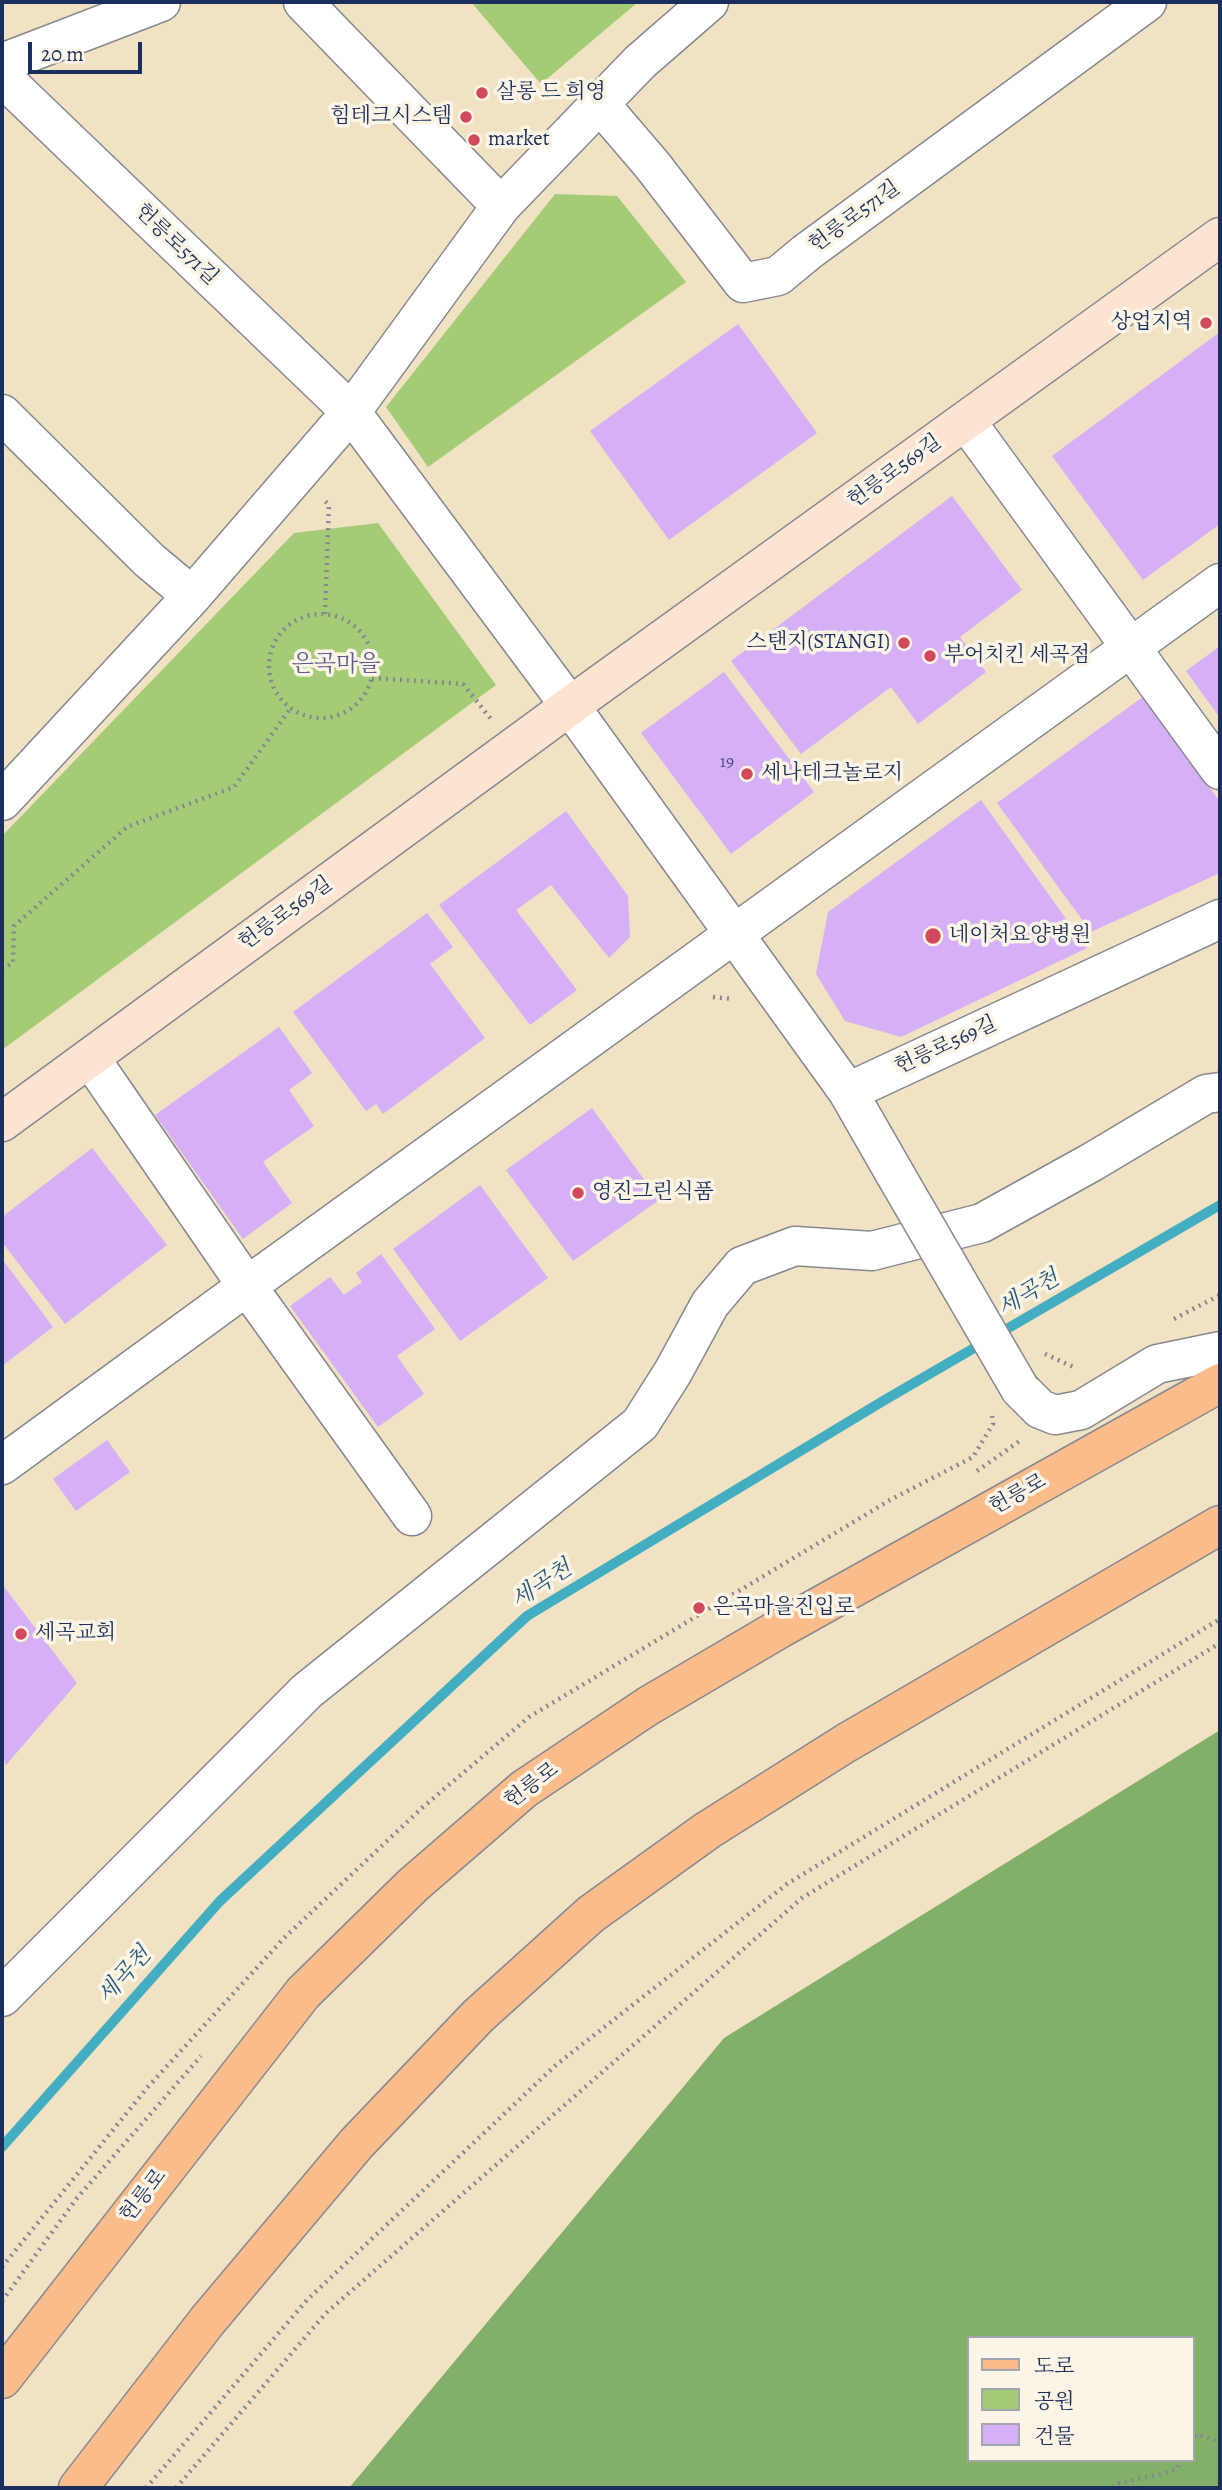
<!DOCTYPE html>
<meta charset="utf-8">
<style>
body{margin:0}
#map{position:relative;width:1222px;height:2490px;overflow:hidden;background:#f1e2c3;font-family:Alegreya,"Noto Serif KR",serif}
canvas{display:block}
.frame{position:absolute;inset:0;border:4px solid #1b2f5e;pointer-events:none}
.legend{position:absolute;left:967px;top:2336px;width:228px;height:126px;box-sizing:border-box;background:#fcf5e5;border:2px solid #a2a6af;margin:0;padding:9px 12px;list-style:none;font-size:21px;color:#1b2f5e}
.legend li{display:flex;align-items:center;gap:14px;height:35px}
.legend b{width:35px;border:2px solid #a2a6af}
.scale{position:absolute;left:28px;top:42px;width:114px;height:32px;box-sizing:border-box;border:4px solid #1b2f5e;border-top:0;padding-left:9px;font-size:21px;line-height:24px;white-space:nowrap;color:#1b2f5e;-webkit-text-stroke:5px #fcf5e5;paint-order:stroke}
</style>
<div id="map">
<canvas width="1222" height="2490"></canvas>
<div class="frame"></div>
<ul class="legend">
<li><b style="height:9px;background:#fabc8b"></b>도로</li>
<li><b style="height:19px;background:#a4cc77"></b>공원</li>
<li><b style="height:19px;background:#d6b0f6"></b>건물</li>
</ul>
<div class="scale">20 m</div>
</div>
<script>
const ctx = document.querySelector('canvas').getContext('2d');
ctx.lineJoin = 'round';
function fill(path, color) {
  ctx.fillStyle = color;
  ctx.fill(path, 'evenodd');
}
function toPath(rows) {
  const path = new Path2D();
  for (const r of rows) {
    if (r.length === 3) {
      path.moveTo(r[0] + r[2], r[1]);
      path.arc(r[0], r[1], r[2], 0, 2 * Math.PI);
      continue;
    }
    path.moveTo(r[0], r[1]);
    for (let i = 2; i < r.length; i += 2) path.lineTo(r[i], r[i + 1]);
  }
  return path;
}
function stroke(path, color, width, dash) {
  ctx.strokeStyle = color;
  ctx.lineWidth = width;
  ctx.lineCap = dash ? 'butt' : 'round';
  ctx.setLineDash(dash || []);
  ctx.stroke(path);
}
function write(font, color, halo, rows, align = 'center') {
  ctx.font = font + ' Alegreya,"Noto Serif KR",serif';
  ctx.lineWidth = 7;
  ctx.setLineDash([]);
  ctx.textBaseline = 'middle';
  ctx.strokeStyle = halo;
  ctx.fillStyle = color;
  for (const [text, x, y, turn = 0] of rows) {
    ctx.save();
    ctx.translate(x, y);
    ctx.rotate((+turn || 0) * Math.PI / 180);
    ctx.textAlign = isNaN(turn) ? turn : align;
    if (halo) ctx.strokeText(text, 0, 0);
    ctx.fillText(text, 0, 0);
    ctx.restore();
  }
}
const green = toPath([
 [471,2,638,2,541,84],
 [555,194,617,196,686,282,428,467,386,407],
 [378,523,496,685,2,1050,2,836,294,533]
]);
const forest = toPath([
 [1220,1730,1220,2488,349,2488,724,2038],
 [968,2338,1192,2338,1192,2460,968,2460]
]);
const stream = toPath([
 [2,2147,220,1901,527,1616,883,1401,1220,1205]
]);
const building = toPath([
 [738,324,817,433,669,540,590,431],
 [1220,332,1220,524,1143,580,1052,456],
 [952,496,1022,590,960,637,986,672,918,724,891,687,801,754,731,661],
 [1220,646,1220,718,1186,671],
 [724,672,814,792,731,854,641,733],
 [1144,696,1220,802,1220,873,1091,932,997,803],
 [981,800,1087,948,901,1037,845,1021,816,974,828,912],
 [566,811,628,896,630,937,609,958,551,885,516,910,577,990,530,1025,439,905],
 [427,913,453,947,430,964,485,1038,383,1114,376,1104,366,1111,293,1012],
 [279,1027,312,1073,289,1090,314,1126,263,1162,292,1203,243,1239,155,1115],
 [592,1108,659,1200,573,1261,506,1170],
 [92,1148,167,1245,65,1324,2,1242,2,1217],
 [480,1185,548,1278,460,1341,393,1249],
 [381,1254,435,1329,397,1356,424,1394,378,1427,290,1306,330,1277,344,1295,362,1282,356,1273],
 [2,1259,53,1327,2,1366],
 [107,1440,130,1472,76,1511,53,1479],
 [2,1584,77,1683,6,1765,2,1754]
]);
const path = toPath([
 [325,614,329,505,325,501],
 [321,666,52],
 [372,678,463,684,491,719],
 [2,969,13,963,14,926,127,827,234,787,290,709],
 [713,997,733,999],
 [1174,1319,1220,1295],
 [1045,1354,1076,1368],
 [977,1471,1021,1440],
 [2,2267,147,2088,284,1938,423,1807,529,1717,890,1500,973,1457,993,1424,992,1415],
 [2,2301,77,2198,201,2056],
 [1192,2443,1197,2434,1220,2442],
 [146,2488,307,2300,556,2065,787,1884,1220,1619],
 [176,2488,326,2313,802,1898,1220,1643],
 [1113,2488,1116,2484,1176,2470,1182,2460]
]);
const street = toPath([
 [303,2,501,206],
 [2,63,161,2],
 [2,77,351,412,570,706,848,1092,895,1174],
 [600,104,653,166,743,283,778,276,807,252,1147,2],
 [2,414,149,560,192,596],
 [966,421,1220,770],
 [2,801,192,596,351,412,501,206,640,62,709,2],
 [90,1058,247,1286,412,1516],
 [848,1092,1220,919],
 [1020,1389,1040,1409,1055,1415,1081,1410,1157,1364,1220,1351],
 [2,1465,247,1286,1220,583],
 [2,1997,307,1691,640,1424,673,1372,710,1304,742,1266,795,1246,872,1251,982,1223,1092,1162,1206,1094,1220,1092]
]);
const secondary = toPath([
 [2,1122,570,706,1220,237]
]);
const primary = toPath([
 [2,2379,303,1993,413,1885,524,1789,648,1706,779,1629,1220,1383],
 [78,2488,208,2320,356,2144,478,2016,591,1914,708,1830,846,1743,1220,1525]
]);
const streetBridge = toPath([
 [895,1174,1020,1389]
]);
const markers = [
 [482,93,7,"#d1495b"],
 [466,117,7,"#d1495b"],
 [474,140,7,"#d1495b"],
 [1206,323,7,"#d1495b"],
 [904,643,7,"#d1495b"],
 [930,656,7,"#d1495b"],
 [747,774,7,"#d1495b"],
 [933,936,9,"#d1495b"],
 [578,1193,7,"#d1495b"],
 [699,1608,7,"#d1495b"],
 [21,1634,7,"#d1495b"]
];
const numberNames = [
 ["19",727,763]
];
const poiNames = [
 ["살롱 드 희영",496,93],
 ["힘테크시스템",452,117,"right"],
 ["market",488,140],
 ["상업지역",1192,323,"right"],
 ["스탠지(STANGI)",890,643,"right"],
 ["부어치킨 세곡점",944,656],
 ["세나테크놀로지",761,774],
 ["네이처요양병원",949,936],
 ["영진그린식품",592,1193],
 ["은곡마을진입로",713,1608],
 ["세곡교회",35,1634]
];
const streetNames = [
 ["헌릉로571길",855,217,-36],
 ["헌릉로571길",176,245,44],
 ["헌릉로569길",895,472,-36],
 ["헌릉로569길",286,914,-36],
 ["헌릉로569길",946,1046,-25],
 ["헌릉로",1018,1495,-29],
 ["헌릉로",532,1786,-37],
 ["헌릉로",144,2196,-52]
];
const neighbourhoodNames = [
 ["은곡마을",336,665]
];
const waterNames = [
 ["세곡천",1029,1294,-31],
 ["세곡천",542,1585,-33],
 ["세곡천",125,1976,-48]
];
fill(green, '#a4cc77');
fill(forest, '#83b068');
stroke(stream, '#43adc2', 10);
fill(building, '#d6b0f6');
stroke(street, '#868890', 41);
stroke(secondary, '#868890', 41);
stroke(primary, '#868890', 41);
stroke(path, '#868890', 4.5, [2, 5]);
stroke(street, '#fff', 38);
stroke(secondary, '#fde4d1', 38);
stroke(primary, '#fabc8b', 38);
stroke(streetBridge, '#868890', 41, []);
stroke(streetBridge, '#fff', 38);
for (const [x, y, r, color] of markers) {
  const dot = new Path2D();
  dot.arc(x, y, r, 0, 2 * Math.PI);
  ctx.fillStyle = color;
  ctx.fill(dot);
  stroke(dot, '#fcf5e5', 2.5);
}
write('18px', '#4a4f84', null, numberNames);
write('21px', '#1b2f5e', '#fcf5e5', poiNames, 'left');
write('21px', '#1b2f5e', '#fcf5e5', streetNames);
write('23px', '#5c5c93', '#fcf5e5', neighbourhoodNames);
write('italic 23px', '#295b81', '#fcf5e5', waterNames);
</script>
